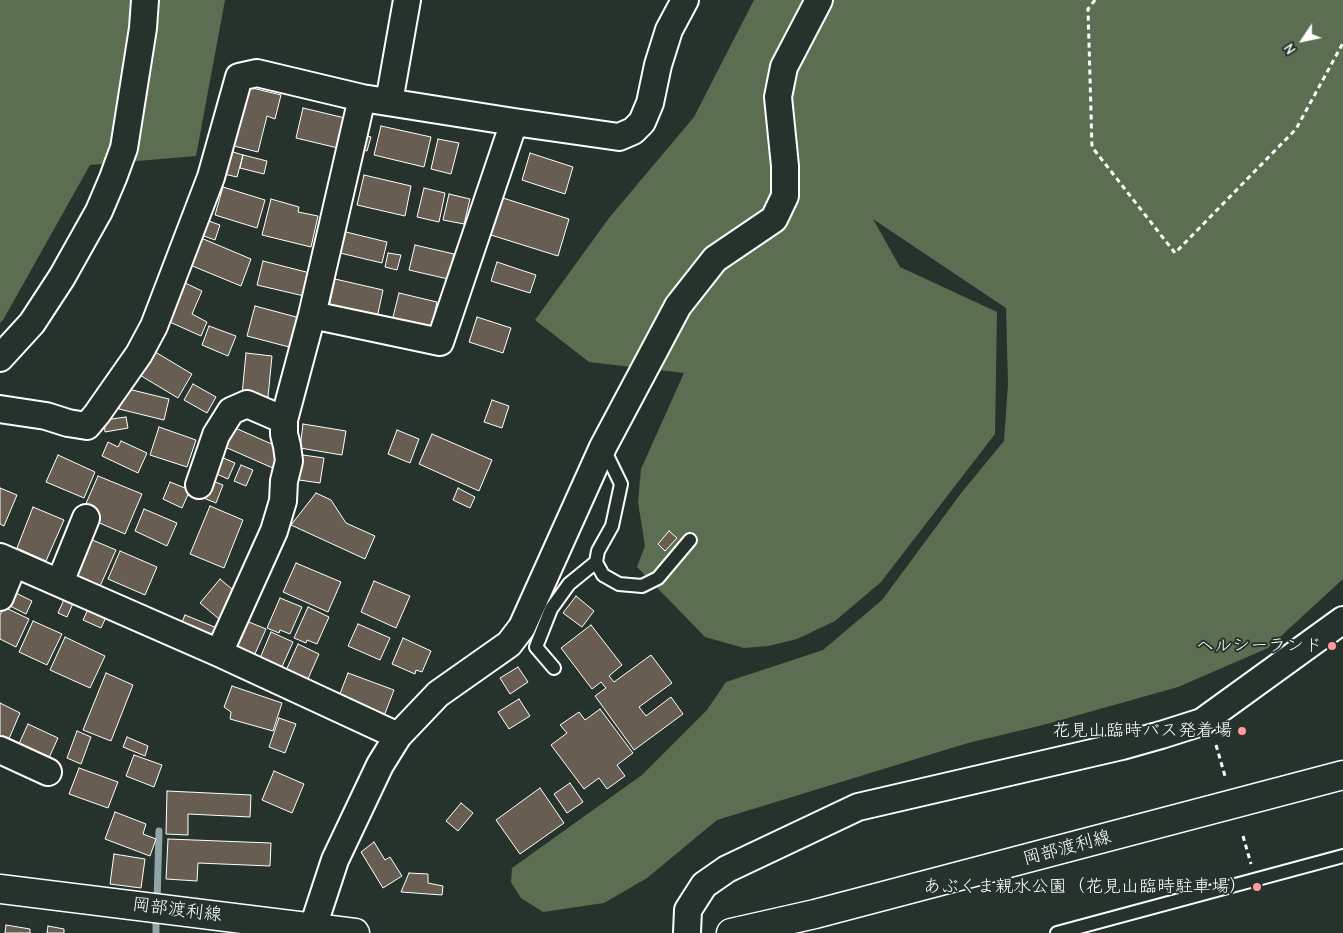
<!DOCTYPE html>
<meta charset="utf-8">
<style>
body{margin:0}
#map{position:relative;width:1343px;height:933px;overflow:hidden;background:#26332d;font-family:"Comic Neue",sans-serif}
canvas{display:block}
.north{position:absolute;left:1278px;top:15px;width:50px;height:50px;-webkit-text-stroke:4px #26332d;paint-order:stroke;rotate:236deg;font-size:14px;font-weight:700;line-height:20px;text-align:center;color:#fff}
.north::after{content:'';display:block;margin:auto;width:18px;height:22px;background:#fff;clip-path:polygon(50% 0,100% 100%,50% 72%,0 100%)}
</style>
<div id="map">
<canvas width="1343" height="933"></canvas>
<div class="north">N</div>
</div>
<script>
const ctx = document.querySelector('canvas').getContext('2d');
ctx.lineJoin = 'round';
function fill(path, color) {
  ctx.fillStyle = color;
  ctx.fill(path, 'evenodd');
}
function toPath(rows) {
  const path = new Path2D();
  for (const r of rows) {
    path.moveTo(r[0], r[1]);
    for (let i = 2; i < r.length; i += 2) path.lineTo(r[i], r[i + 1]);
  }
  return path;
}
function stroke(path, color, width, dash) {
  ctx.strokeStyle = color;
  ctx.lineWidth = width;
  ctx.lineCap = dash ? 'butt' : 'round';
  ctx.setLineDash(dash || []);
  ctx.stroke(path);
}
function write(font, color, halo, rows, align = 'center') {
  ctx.font = font + ' "Comic Neue","Klee One",sans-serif';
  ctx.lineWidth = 4;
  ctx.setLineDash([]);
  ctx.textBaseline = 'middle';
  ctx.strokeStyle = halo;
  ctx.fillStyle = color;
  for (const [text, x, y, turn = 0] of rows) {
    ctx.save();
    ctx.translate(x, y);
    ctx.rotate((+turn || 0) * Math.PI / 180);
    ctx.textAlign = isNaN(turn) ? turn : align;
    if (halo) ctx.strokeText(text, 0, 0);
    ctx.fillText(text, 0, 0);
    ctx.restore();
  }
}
const green = toPath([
 [0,0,225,0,196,156,90,165,3,320,0,323],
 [754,0,1343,0,1343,579,1268,648,1178,687,1043,725,968,743,717,820,647,878,604,903,543,912,521,898,511,882,512,868,642,775,707,710,726,682,823,650,882,600,962,492,1004,441,1008,384,1006,308,873,219,900,267,997,312,995,434,881,582,835,621,797,639,768,646,744,648,705,637,637,567,645,546,638,502,641,469,684,373,589,362,535,320,609,218,694,117]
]);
const stream = toPath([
 [157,903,159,831],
 [156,933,156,914]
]);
const building = toPath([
 [248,87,281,95,275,119,267,116,258,152,234,146,248,87],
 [303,108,345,118,338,148,296,138,303,108],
 [381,126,431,137,424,167,374,155,381,126],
 [363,135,371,137,367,151,360,149,363,135],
 [438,139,459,143,451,174,431,169,438,139],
 [230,151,243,155,237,177,224,174,230,151],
 [530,153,573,167,565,194,522,180,530,153],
 [243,155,267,161,264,174,240,168,243,155],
 [364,175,411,186,405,216,357,205,364,175],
 [223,187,265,200,257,228,215,215,223,187],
 [424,188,445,193,439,222,417,217,424,188],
 [449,194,470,199,464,224,443,220,449,194],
 [503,198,569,219,558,256,491,235,503,198],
 [271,199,299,207,298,212,318,216,311,247,262,235,271,199],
 [206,220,220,225,215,240,201,235,206,220],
 [346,232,387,242,382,263,340,253,346,232],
 [201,238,251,259,241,286,190,265,201,238],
 [415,245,454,254,448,279,409,270,415,245],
 [388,253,401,255,397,270,385,267,388,253],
 [263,261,310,273,304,296,257,285,263,261],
 [497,262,536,275,530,293,491,281,497,262],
 [335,279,383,290,377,318,329,307,335,279],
 [181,281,202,291,192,314,207,322,201,336,163,319,181,281],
 [399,293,437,302,431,330,392,321,399,293],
 [255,306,300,318,293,348,247,336,255,306],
 [477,317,511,328,503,353,469,342,477,317],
 [209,326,236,336,228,356,202,345,209,326],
 [152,350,192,374,178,398,138,374,152,350],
 [246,353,272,356,268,397,242,395,246,353],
 [193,384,216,397,207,413,184,400,193,384],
 [124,388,169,399,164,420,119,409,124,388],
 [492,400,509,406,502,428,484,422,492,400],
 [126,417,128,428,105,432,104,420,126,417],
 [303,424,346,431,342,455,300,448,303,424],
 [159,427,196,440,187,467,150,455,159,427],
 [233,427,283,449,275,469,225,447,233,427],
 [397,430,419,439,410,463,388,454,397,430],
 [432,434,492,460,479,491,419,464,432,434],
 [121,441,147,453,138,473,102,456,108,442,118,447,121,441],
 [58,455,95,472,84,498,46,482,58,455],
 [303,455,324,458,320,483,299,480,303,455],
 [219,456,235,463,228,479,212,472,219,456],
 [241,465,253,470,246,486,234,481,241,465],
 [98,476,142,494,125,534,81,515,98,476],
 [208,479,223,485,216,503,201,497,208,479],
 [170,482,190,490,182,508,163,499,170,482],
 [0,488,17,495,4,526,0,524,0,488],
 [458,488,475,497,470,508,453,500,458,488],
 [316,493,331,500,346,523,375,536,365,559,291,525,316,493],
 [210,506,243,520,224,568,190,554,210,506],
 [33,507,64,520,46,561,17,548,33,507],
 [144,509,177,523,167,546,135,531,144,509],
 [669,531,677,538,665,551,658,544,669,531],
 [90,539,116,550,97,593,72,582,90,539],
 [120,551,157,567,145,595,108,579,120,551],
 [296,563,341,582,328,612,283,592,296,563],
 [220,579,239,595,219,619,200,603,220,579],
 [374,581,410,596,396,628,361,612,374,581],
 [14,592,32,601,26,614,8,605,14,592],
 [66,595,75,599,67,617,58,613,66,595],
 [576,596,594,611,582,627,563,613,576,596],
 [280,598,302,607,290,634,280,630,279,633,267,628,280,598],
 [90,605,108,613,101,628,83,620,90,605],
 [4,607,29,619,16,647,0,639,0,615,4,607],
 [308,607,329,617,317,644,307,640,306,643,294,638,308,607],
 [185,615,217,628,211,642,179,629,185,615],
 [244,620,266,629,254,656,231,650,244,620],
 [33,621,62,634,47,665,19,652,33,621],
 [358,624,390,638,380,660,348,646,358,624],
 [591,625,622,665,609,676,614,682,651,655,672,683,639,707,646,716,671,697,683,714,634,750,595,696,606,688,601,682,592,689,561,648,591,625],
 [271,632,293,642,281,669,258,663,271,632],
 [65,637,105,656,90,688,50,670,65,637],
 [403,638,431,651,422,672,416,670,415,674,392,664,403,638],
 [298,644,319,654,307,681,284,675,298,644],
 [518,667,528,682,510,694,500,678,518,667],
 [106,673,133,685,111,741,83,730,106,673],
 [348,673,394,690,384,716,338,699,348,673],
 [232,686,282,703,273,731,230,719,231,712,224,707,232,686],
 [519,699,530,716,509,729,498,712,519,699],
 [0,703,20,713,8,741,0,737,0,703],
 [600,709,633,753,617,765,625,776,607,789,599,778,584,789,551,745,567,733,560,725,579,712,585,720,600,709],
 [279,718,296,724,285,753,269,747,279,718],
 [28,724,58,738,48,760,18,746,28,724],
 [77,731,91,737,81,764,67,758,77,731],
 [127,737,148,746,145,756,123,747,127,737],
 [134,755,162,765,154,787,126,776,134,755],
 [79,768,118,782,108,808,69,794,79,768],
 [274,771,304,784,292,813,262,800,274,771],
 [570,783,583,802,567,813,554,794,570,783],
 [540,788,564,823,520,854,496,820,540,788],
 [167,791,251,795,250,817,188,814,188,835,166,834,167,791],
 [461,803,473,813,458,831,446,821,461,803],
 [115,812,146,824,143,834,156,839,150,856,105,839,115,812],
 [168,839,271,843,270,866,198,863,197,881,166,879,168,839],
 [374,842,385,860,390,857,402,876,383,888,361,852,374,842],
 [114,854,145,859,141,888,110,884,114,854],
 [409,873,428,874,428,883,443,886,442,895,401,892,409,873],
 [6,925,30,929,30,933,5,933,6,925],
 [48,926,64,929,64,933,47,933,48,926]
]);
const path = toPath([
 [1095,0,1088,9,1092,147,1175,253,1296,129,1343,43],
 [1216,745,1225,776],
 [1243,836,1251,864]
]);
const service = toPath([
 [603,447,621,484,612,526,598,551,596,562,603,575,619,584,642,586,658,578,690,540],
 [554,668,536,647,551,609,569,584,596,562],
 [1057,933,1343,856]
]);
const minor = toPath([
 [389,102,407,0],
 [312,315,440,342,514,122],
 [0,358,32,323,62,277,99,211,113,178,124,148,143,28,145,0],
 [0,409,46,416,68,423,87,426,97,414,139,354,154,326,211,177,239,77,257,73,362,98,514,122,619,137,633,131,642,122,650,103,658,65,669,30,685,0],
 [199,485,216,435,231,411,247,404,284,420],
 [0,557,219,653,398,736],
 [60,582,86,518],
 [0,597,14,563],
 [219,653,274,531,283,501,284,481,289,461,287,446,284,434,284,420,312,315,362,98],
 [0,750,48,772],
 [313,927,335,860,380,765,398,736,438,694,509,644,522,627,603,447,678,306,715,259,774,219,785,196,785,166,778,97,784,67,819,0],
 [687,933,688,910,704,885,727,869,858,807,1122,746,1161,735,1202,722,1343,620]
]);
const secondary = toPath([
 [0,889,355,933],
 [731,933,815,914,1343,775]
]);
const markers = [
 [1332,646,5,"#ff9aa2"],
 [1242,731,5,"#ff9aa2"],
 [1257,887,5,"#ff9aa2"]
];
const poiNames = [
 ["ヘルシーランド",1322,646],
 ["花見山臨時バス発着場",1232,731],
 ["あぶくま親水公園（花見山臨時駐車場）",1247,887]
];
const streetNames = [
 ["岡部渡利線",1067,848,-15],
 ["岡部渡利線",177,910,7]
];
fill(green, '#5c6e51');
stroke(stream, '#91a4a8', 7);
fill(building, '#675d51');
stroke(building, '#fff', 1);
stroke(service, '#fff', 16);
stroke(minor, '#fff', 30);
stroke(secondary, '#fff', 31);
stroke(path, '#fff', 3, [5, 4]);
stroke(service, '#26332d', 12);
stroke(minor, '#26332d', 26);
stroke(secondary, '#26332d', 28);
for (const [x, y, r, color] of markers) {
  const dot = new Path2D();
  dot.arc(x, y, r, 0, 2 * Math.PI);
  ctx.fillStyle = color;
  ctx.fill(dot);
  stroke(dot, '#26332d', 2);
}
write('18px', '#fff', '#26332d', poiNames, 'right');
write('18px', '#fff', '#26332d', streetNames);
</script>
